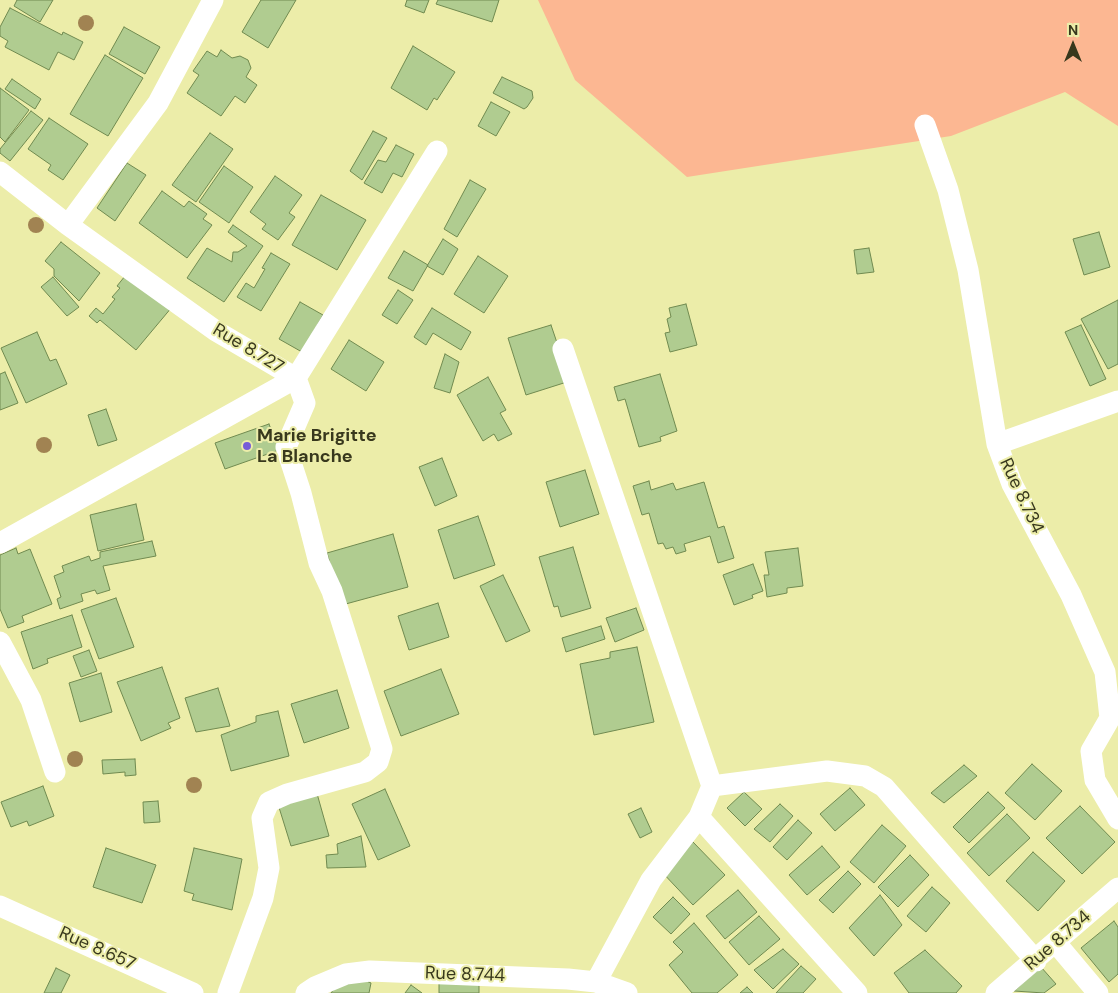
<!DOCTYPE html>
<style>
body{margin:0}
#map{position:relative;width:1118px;height:993px;overflow:hidden;background:#eceda9;font-family:"DM Sans",sans-serif}
canvas{display:block}
.north{position:absolute;left:1048px;top:20px;width:50px;height:50px;-webkit-text-stroke:4px #eceda9;paint-order:stroke;rotate:0deg;font-size:14px;font-weight:700;line-height:20px;text-align:center;color:#38381d}
.north::after{content:'';display:block;margin:auto;width:18px;height:22px;background:#38381d;clip-path:polygon(50% 0,100% 100%,50% 72%,0 100%)}
</style>
<div id="map">
<canvas width="1118" height="993"></canvas>
<div class="north">N</div>
</div>
<script>
const ctx = document.querySelector('canvas').getContext('2d');
ctx.lineJoin = 'round';
function fill(path, color) {
  ctx.fillStyle = color;
  ctx.fill(path, 'evenodd');
}
function toPath(rows) {
  const path = new Path2D();
  for (const r of rows) {
    path.moveTo(r[0], r[1]);
    for (let i = 2; i < r.length; i += 2) path.lineTo(r[i], r[i + 1]);
  }
  return path;
}
function stroke(path, color, width, dash) {
  ctx.strokeStyle = color;
  ctx.lineWidth = width;
  ctx.lineCap = dash ? 'butt' : 'round';
  ctx.setLineDash(dash || []);
  ctx.stroke(path);
}
function write(font, color, halo, rows, align = 'center') {
  ctx.font = font + ' "DM Sans",sans-serif';
  ctx.lineWidth = 4;
  ctx.setLineDash([]);
  ctx.textBaseline = 'middle';
  ctx.strokeStyle = halo;
  ctx.fillStyle = color;
  for (const [text, x, y, turn = 0] of rows) {
    ctx.save();
    ctx.translate(x, y);
    ctx.rotate((+turn || 0) * Math.PI / 180);
    ctx.textAlign = isNaN(turn) ? turn : align;
    if (halo) ctx.strokeText(text, 0, 0);
    ctx.fillText(text, 0, 0);
    ctx.restore();
  }
}
const green = toPath([
 [538,0,1118,0,1118,126,1065,92,951,136,687,177,575,80]
]);
const building = toPath([
 [17,0,53,0,40,22,14,6,17,0],
 [261,0,296,0,268,48,242,32,261,0],
 [407,0,429,0,424,13,405,6,407,0],
 [438,0,499,0,492,22,436,4,438,0],
 [10,8,62,35,63,32,83,42,74,60,58,52,49,70,5,47,8,41,0,36,0,27,10,8],
 [124,27,160,47,145,74,109,54,124,27],
 [413,46,455,72,437,100,434,98,427,110,391,88,413,46],
 [221,50,232,58,240,56,248,60,251,68,246,77,257,85,245,103,235,96,221,116,187,93,199,75,193,71,207,51,217,57,221,50],
 [105,55,143,78,108,136,70,114,105,55],
 [502,77,532,91,533,98,527,107,524,109,493,93,502,77],
 [12,79,41,99,35,109,5,89,12,79],
 [0,88,29,110,5,142,0,137,0,88],
 [491,102,510,112,496,136,478,126,491,102],
 [31,111,43,120,10,161,0,153,0,149,31,111],
 [49,118,88,144,63,180,48,170,51,165,28,149,49,118],
 [373,131,387,138,362,180,350,171,373,131],
 [210,133,233,149,196,202,172,185,210,133],
 [396,145,414,154,402,177,393,173,382,193,364,183,378,160,386,162,396,145],
 [127,163,146,175,115,221,97,208,127,163],
 [224,166,253,187,229,223,199,202,224,166],
 [275,176,302,195,289,213,295,217,278,240,262,229,266,224,250,212,275,176],
 [470,180,486,189,457,237,444,229,470,180],
 [162,191,184,207,189,201,207,214,203,219,212,225,187,258,139,223,162,191],
 [321,195,366,220,337,270,292,245,321,195],
 [233,225,263,246,224,302,187,278,207,248,232,262,233,252,238,252,247,246,228,232,233,225],
 [1099,232,1110,267,1084,275,1073,239,1099,232],
 [443,239,458,249,443,275,427,266,443,239],
 [61,242,100,273,79,301,54,276,54,269,45,261,61,242],
 [869,248,874,272,857,274,854,250,869,248],
 [404,251,428,265,413,291,388,278,404,251],
 [271,253,290,264,261,311,237,297,246,283,254,288,265,269,262,268,271,253],
 [478,256,508,276,484,313,454,294,478,256],
 [129,271,172,307,136,350,100,320,97,323,89,316,96,308,103,314,115,299,112,297,120,288,117,286,129,271],
 [53,277,79,307,67,316,41,287,53,277],
 [398,290,413,300,397,324,382,315,398,290],
 [1118,300,1118,364,1108,369,1081,319,1118,300],
 [300,302,323,315,302,352,279,339,300,302],
 [686,304,697,345,670,352,665,333,670,332,667,319,671,317,669,308,686,304],
 [432,308,471,332,461,350,433,333,426,345,414,337,432,308],
 [551,325,570,381,526,395,508,338,551,325],
 [1081,325,1106,379,1090,386,1065,332,1081,325],
 [37,332,50,361,56,359,67,384,26,403,1,348,37,332],
 [349,340,384,362,366,391,331,369,349,340],
 [445,354,459,362,450,393,434,388,445,354],
 [5,372,18,403,0,410,0,374,5,372],
 [660,374,677,431,660,437,661,441,639,447,625,399,618,401,614,387,660,374],
 [488,377,506,410,500,413,512,434,498,441,494,434,483,441,457,395,488,377],
 [106,409,117,440,98,446,88,415,106,409],
 [269,424,279,450,225,469,215,443,269,424],
 [442,458,457,496,435,506,419,467,442,458],
 [585,470,599,514,560,527,546,482,585,470],
 [649,481,651,490,673,483,676,490,704,482,718,528,724,526,734,558,718,563,710,536,684,544,686,551,676,554,673,547,666,549,663,543,658,544,649,513,642,515,633,486,649,481],
 [136,504,144,540,98,551,90,515,136,504],
 [478,516,495,565,454,579,438,530,478,516],
 [393,534,408,587,342,605,327,553,393,534],
 [152,541,156,556,103,566,110,590,97,594,95,590,81,594,83,601,60,609,57,599,61,597,54,576,64,572,62,566,89,556,91,561,100,558,100,552,152,541],
 [573,547,591,608,561,617,558,606,554,607,539,557,573,547],
 [16,548,18,554,30,549,52,604,22,616,24,622,8,628,0,609,0,555,16,548],
 [798,548,803,586,787,588,787,593,767,597,764,575,769,575,765,552,798,548],
 [753,564,763,591,752,595,753,598,734,605,723,575,753,564],
 [503,575,530,631,506,642,480,586,503,575],
 [116,598,134,647,99,659,81,610,116,598],
 [438,603,449,637,409,650,398,616,438,603],
 [636,608,644,630,615,642,606,618,636,608],
 [72,615,82,647,47,659,48,663,33,669,21,632,72,615],
 [601,626,605,639,566,652,562,638,601,626],
 [637,647,654,722,594,735,580,664,610,658,610,652,637,647],
 [89,650,97,671,81,677,73,656,89,650],
 [162,667,180,718,168,723,171,728,141,741,117,682,162,667],
 [441,669,459,714,401,736,384,691,441,669],
 [101,673,112,712,80,722,69,683,101,673],
 [218,688,230,726,196,732,185,698,218,688],
 [337,690,349,728,304,743,291,704,337,690],
 [278,711,289,756,231,771,221,735,256,722,256,716,278,711],
 [135,759,136,775,125,776,125,772,103,774,102,760,135,759],
 [1032,764,1062,791,1035,820,1005,793,1032,764],
 [964,765,977,776,944,803,931,793,964,765],
 [43,786,54,816,29,826,27,821,11,827,1,802,43,786],
 [850,788,865,805,835,831,820,814,850,788],
 [385,789,410,846,378,860,352,804,385,789],
 [316,790,329,836,291,846,277,801,316,790],
 [744,792,762,809,745,826,727,808,744,792],
 [988,792,1005,808,969,843,953,827,988,792],
 [158,801,160,822,144,823,143,802,158,801],
 [780,804,793,816,770,842,754,829,780,804],
 [1080,806,1115,842,1082,874,1046,838,1080,806],
 [641,808,652,832,640,838,628,814,641,808],
 [1007,814,1030,838,989,876,967,853,1007,814],
 [798,820,812,833,787,860,773,847,798,820],
 [882,825,906,846,874,883,850,862,882,825],
 [361,836,366,867,327,868,326,855,338,854,337,844,361,836],
 [692,841,725,875,693,905,660,870,692,841],
 [822,846,840,867,807,895,789,875,822,846],
 [106,848,156,865,142,903,93,887,106,848],
 [194,848,242,859,232,910,192,900,194,894,184,891,194,848],
 [1033,852,1065,881,1038,911,1006,881,1033,852],
 [910,855,929,875,898,907,878,887,910,855],
 [848,871,861,884,833,913,819,900,848,871],
 [932,887,950,903,926,932,907,916,932,887],
 [738,890,757,912,725,939,706,916,738,890],
 [880,895,902,925,874,956,849,928,880,895],
 [673,897,690,914,671,934,653,917,673,897],
 [759,916,780,939,749,965,729,942,759,916],
 [1114,921,1118,927,1118,974,1109,982,1081,948,1114,921],
 [694,923,738,975,717,993,692,993,669,965,683,952,673,942,694,923],
 [783,949,799,964,773,989,754,970,783,949],
 [925,950,962,986,956,993,909,993,894,973,925,950],
 [801,966,816,979,803,993,776,993,801,966],
 [1041,967,1056,984,1044,993,1014,991,1041,967],
 [56,968,70,975,61,993,44,993,56,968],
 [346,972,371,983,369,993,331,993,346,972],
 [439,976,479,977,479,993,439,993,439,976],
 [411,985,422,993,405,993,411,985],
 [747,987,753,993,740,993,747,987]
]);
const minor = toPath([
 [925,125,948,190,968,270,997,444,1012,484,1071,595,1105,672,1110,718,1091,751,1095,780,1118,819],
 [0,172,68,225,216,331,296,378,0,543],
 [68,225,158,103,213,0],
 [563,349,712,786,699,817,651,880,596,982],
 [997,444,1118,401],
 [0,642,31,700,55,772],
 [712,786,827,771,865,776,884,787,1036,961],
 [699,817,857,993],
 [0,906,193,993],
 [1056,943,1098,993],
 [228,993,263,898,269,868,262,818,269,802,287,794,365,772,378,762,382,749,332,591,319,563,301,493,286,447,305,403,296,378,437,151],
 [306,993,315,987,346,974,370,971,568,979,596,982,627,993],
 [996,993,1118,888]
]);
const trees = [
 [86,23],
 [36,225],
 [44,445],
 [75,759],
 [194,785]
];
const markers = [
 [247,446,5,"#765dd8"]
];
const streetNames = [
 ["Rue 8.727",248,349,31],
 ["Rue 8.734",1021,496,65],
 ["Rue 8.734",1058,941,-41],
 ["Rue 8.657",97,949,24],
 ["Rue 8.744",465,975,2]
];
const poiNames = [
 ["Marie Brigitte",257,436],
 ["La Blanche",257,457]
];
fill(green, '#fcb792');
fill(building, '#b0cc90');
stroke(building, '#708a50', 1);
stroke(minor, '#fff', 21);
ctx.fillStyle = '#a18352';
for (const [x, y] of trees) {
  ctx.beginPath();
  ctx.arc(x, y, 8, 0, 2 * Math.PI);
  ctx.fill();
}
for (const [x, y, r, color] of markers) {
  const dot = new Path2D();
  dot.arc(x, y, r, 0, 2 * Math.PI);
  ctx.fillStyle = color;
  ctx.fill(dot);
  stroke(dot, '#eceda9', 2);
}
write('18px', '#38381d', '#eceda9', streetNames);
write('bold 18px', '#38381d', '#eceda9', poiNames, 'left');
</script>
